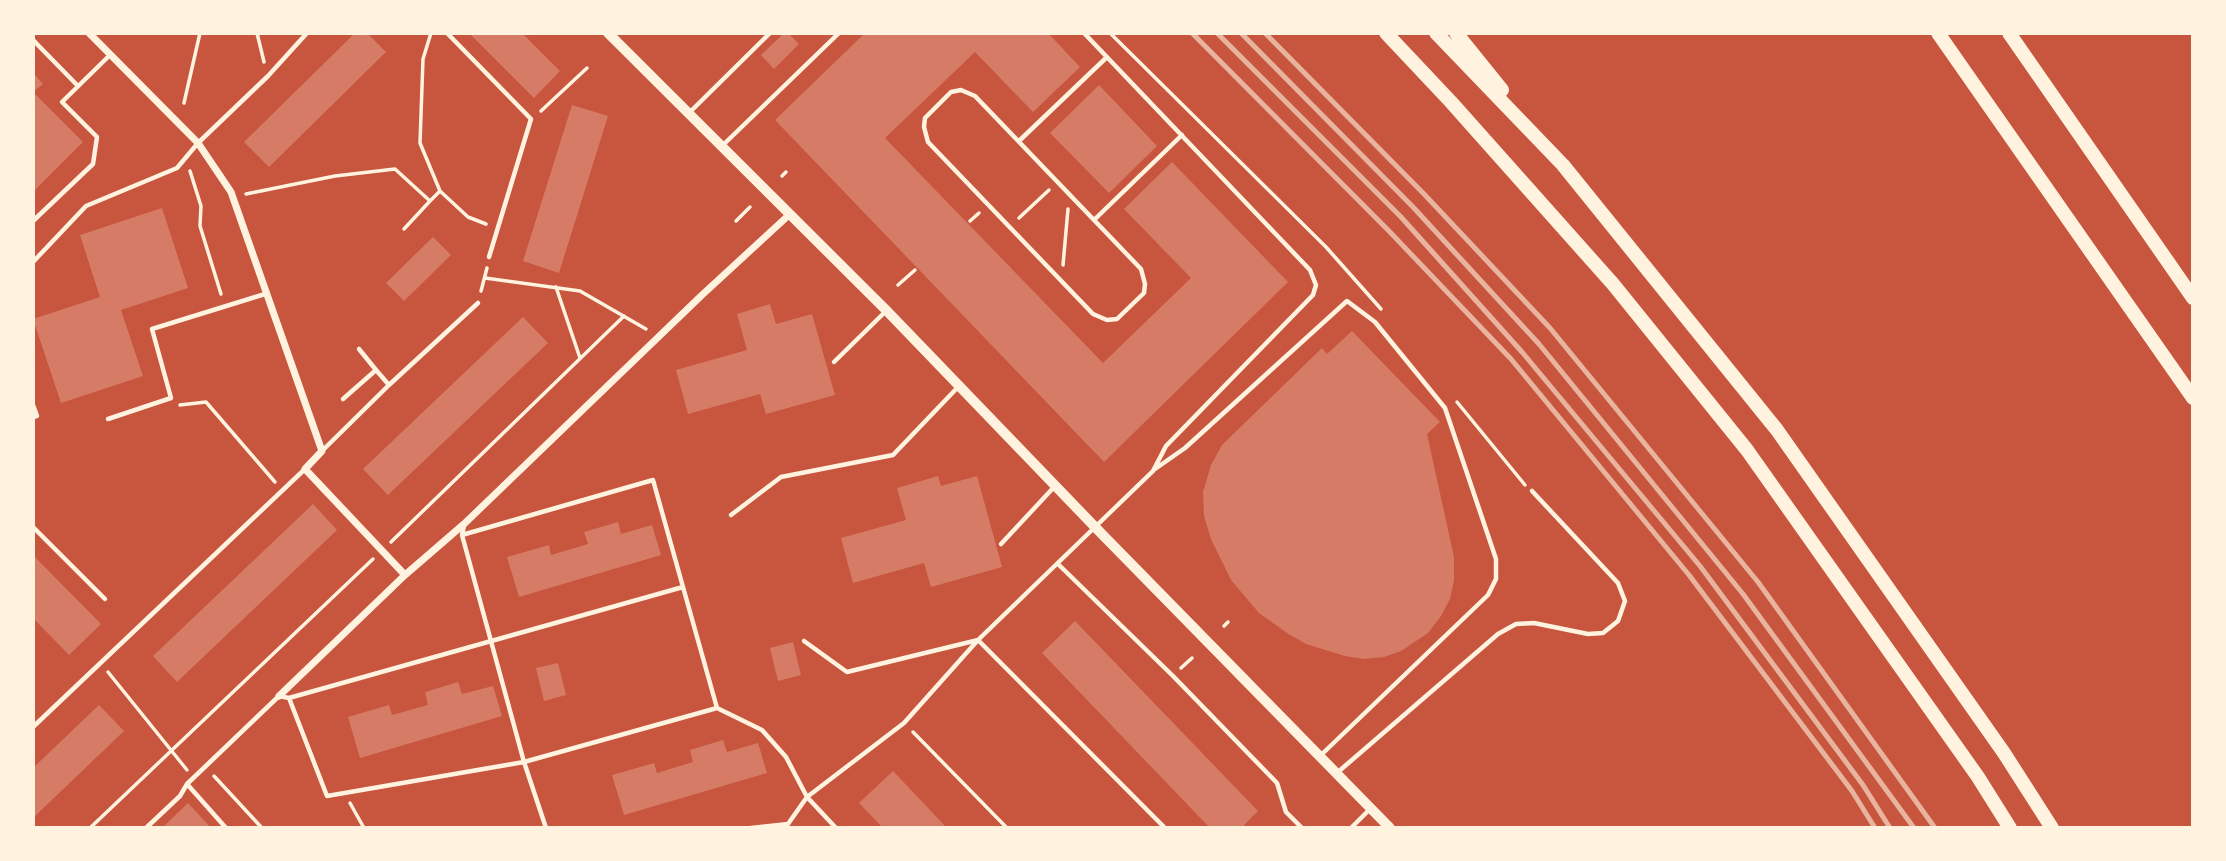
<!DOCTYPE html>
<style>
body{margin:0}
#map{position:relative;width:2226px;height:861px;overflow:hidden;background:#c8553d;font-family:"Exo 2",sans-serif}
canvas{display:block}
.frame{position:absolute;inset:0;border:35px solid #fff3e0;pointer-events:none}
</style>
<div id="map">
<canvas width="2226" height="861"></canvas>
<div class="frame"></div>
</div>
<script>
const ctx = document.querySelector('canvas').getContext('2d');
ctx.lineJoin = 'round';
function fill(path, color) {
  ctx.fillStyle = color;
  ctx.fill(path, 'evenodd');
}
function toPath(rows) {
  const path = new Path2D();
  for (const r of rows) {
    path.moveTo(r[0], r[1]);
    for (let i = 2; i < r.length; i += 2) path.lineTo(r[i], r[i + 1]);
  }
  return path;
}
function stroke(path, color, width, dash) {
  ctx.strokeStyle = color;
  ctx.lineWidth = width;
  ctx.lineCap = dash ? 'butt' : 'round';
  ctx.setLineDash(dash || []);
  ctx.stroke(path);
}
const building = toPath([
 [355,33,367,33,386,52,269,167,244,142],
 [469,33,522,33,560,71,534,98],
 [784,33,788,33,799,44,774,69,761,55],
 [865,33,1048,33,1080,67,1033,112,975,52,885,138,1103,363,1191,278,1124,209,1172,162,1288,282,1104,462,775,120],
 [33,73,43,84,33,92],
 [1099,85,1157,146,1109,193,1050,133],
 [33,92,83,142,33,192],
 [572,105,608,116,559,273,523,261],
 [162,208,188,288,121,310,143,376,61,403,33,319,100,297,80,235],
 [433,237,451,255,404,301,386,283],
 [770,304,776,324,812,314,835,395,766,414,760,394,688,414,676,370,747,350,737,314],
 [523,317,548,343,388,495,363,469],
 [1352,331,1440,422,1427,434,1454,557,1454,580,1450,599,1441,616,1428,633,1401,651,1384,657,1364,659,1345,656,1306,644,1287,633,1259,613,1231,580,1211,539,1204,516,1203,492,1211,465,1222,445,1322,348,1327,354],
 [938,476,941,486,977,476,1002,567,931,587,924,563,853,583,841,538,906,520,897,488],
 [313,504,337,530,177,682,153,656],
 [618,522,621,534,652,525,661,555,519,597,507,557,549,545,551,555,588,544,584,532],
 [33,555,101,624,69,655,33,618],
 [1075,621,1258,811,1244,825,1247,828,1210,828,1042,653],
 [793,642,801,675,778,681,770,648],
 [558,663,566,695,544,701,536,668],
 [458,682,462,694,493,686,502,716,360,758,348,717,389,705,392,715,428,705,425,692],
 [99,705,124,731,33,818,33,768],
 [723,740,727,752,758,743,767,773,624,815,612,775,654,763,657,773,693,762,690,750],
 [893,771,947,828,883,828,859,803],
 [188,803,211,828,162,828]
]);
const path = toPath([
 [257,33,264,62],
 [431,33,423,59,420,143,440,191],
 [1110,33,1326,247,1381,309],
 [184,103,200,33],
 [541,111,587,68],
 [190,171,201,206,200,226,221,294],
 [782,176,786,172],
 [246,194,335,176,395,169,430,201,404,229],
 [430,201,440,191,468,217,486,224],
 [1019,218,1049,190],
 [736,221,750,207],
 [970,221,979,213],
 [1063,265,1068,209],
 [485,278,580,291,646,329],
 [898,285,915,270],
 [556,287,580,358],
 [481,291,487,268],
 [1457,402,1525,485],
 [180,405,206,402,275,482],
 [391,542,624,316],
 [1224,626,1228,622],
 [1181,668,1192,658],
 [108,672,187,770],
 [913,732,1007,828],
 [214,776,262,828],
 [350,803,364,828],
 [90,828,373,559]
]);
const service = toPath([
 [447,33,531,119,489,257],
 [33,40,78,86],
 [961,90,975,96,1141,269,1145,284,1144,293,1117,319,1107,320,1093,314,928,142,924,127,925,118,951,92,961,90],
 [690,112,770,33],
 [1019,141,1107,57],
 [723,145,839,33],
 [1094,220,1182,135],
 [33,221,93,164,97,137,62,102,110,55],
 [33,262,86,206,177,168,198,143,268,76,307,33],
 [359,349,376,370],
 [834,362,886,311],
 [343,399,376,370,389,385],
 [33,405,37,416,33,417],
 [108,419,171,398,152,329,265,294],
 [323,450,389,385,478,303],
 [1155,469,1185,448,1347,301,1375,322,1445,408,1496,559,1496,579,1488,595,1321,755],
 [731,515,781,477,893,455,958,387],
 [464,526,462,535,524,762,546,828],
 [33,527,105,599],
 [462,535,653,480,683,587],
 [1001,544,1055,486],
 [1058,564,1173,676,1277,783,1286,812,1302,828],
 [804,641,847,672,978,640,1165,828],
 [289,698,683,587,717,708],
 [33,727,305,469],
 [1338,772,1498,634,1516,624,1534,623,1588,634,1603,633,1618,621,1625,601,1618,583,1532,491],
 [187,784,226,828],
 [146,828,180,796,187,784,279,696,289,698,327,796,524,762,717,708,762,730,786,757,807,797,836,828],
 [751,828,788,824,807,797,904,723,978,640,1153,471,1166,446,1313,295,1316,285,1310,270,1084,33],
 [1351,828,1370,809]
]);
const minor = toPath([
 [89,33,198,143,231,192,322,451,305,469,405,575],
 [279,696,405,575,464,524,702,295,790,214]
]);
const tertiary = toPath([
 [608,33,887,311,1095,527,1390,828]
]);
const primary = toPath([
 [1386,33,1451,102,1613,284,1747,450,1978,777,2010,828],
 [1436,33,1563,165,1777,430,2004,753,2052,828],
 [1456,33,1502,90],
 [1938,33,2193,398],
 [2009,33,2193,298]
]);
const rail = toPath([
 [1192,33,1388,230,1511,359,1689,575,1852,791,1875,828],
 [1217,33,1401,217,1522,352,1700,566,1863,785,1890,828],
 [1241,33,1413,207,1539,344,1743,594,1914,828],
 [1265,33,1424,194,1550,328,1758,582,1935,828]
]);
fill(building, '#d67c66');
stroke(path, '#fff3e0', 3.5);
stroke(service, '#fff3e0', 4.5);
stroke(minor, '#fff3e0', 7);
stroke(tertiary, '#fff3e0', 10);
stroke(primary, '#fff3e0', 14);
stroke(rail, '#e9b49f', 5);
</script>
